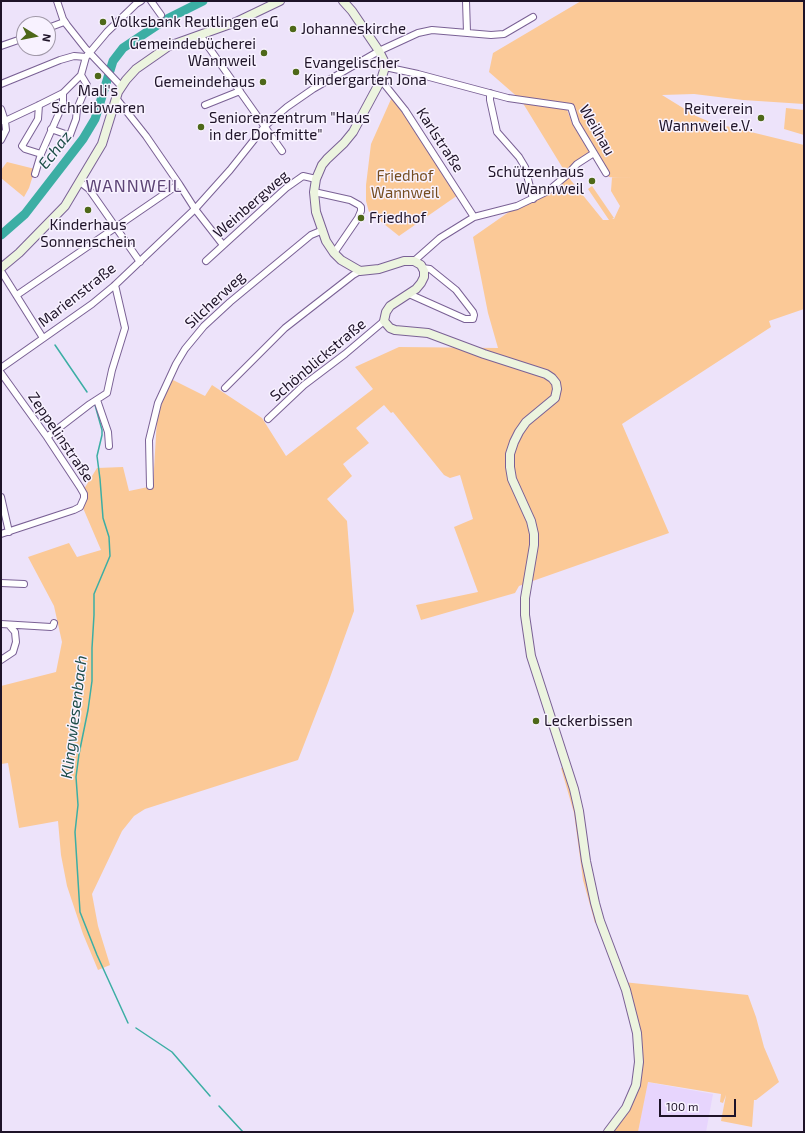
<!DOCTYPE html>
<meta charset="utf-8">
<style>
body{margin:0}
#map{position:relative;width:805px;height:1133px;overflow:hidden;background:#ede3fa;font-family:"Exo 2",sans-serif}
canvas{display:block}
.frame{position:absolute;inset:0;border:2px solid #1e1328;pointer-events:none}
.north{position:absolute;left:16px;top:16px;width:40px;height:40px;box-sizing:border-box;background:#f8f2ff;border:1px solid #a199a9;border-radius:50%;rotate:100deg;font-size:11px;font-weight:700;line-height:16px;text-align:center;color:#1e1328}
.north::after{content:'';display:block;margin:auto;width:14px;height:18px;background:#4e6819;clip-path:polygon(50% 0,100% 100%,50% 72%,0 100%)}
.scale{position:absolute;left:659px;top:1099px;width:77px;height:18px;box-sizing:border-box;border:2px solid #1e1328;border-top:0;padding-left:5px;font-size:12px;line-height:14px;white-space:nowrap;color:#1e1328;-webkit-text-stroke:3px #f8f2ff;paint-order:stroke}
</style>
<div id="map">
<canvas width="805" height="1133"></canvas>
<div class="frame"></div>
<div class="north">N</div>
<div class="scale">100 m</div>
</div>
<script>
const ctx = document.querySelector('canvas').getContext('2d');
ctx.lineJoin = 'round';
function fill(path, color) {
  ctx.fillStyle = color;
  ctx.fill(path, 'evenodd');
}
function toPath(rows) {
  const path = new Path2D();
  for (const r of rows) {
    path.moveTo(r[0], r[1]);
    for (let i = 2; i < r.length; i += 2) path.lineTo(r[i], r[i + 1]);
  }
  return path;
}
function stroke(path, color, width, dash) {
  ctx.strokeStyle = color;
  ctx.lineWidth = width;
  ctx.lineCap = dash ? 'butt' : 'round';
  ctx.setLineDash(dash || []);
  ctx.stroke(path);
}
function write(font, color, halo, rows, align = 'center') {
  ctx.font = font + ' "Exo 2",sans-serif';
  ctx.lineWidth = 3;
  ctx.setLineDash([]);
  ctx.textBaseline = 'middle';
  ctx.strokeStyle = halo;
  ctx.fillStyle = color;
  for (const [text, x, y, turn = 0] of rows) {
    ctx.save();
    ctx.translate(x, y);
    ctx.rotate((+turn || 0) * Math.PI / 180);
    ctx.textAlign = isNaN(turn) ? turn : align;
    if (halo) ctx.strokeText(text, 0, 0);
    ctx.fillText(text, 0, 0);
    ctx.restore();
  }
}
const built = toPath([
 [647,1082,713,1094,706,1132,638,1132]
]);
const green = toPath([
 [581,1,804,1,804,104,743,100,694,94,662,95,696,116,710,122,804,145,804,309,769,321,771,327,622,424,669,533,527,583,519,586,515,593,421,620,416,605,478,592,454,527,473,519,460,475,450,478,444,475,393,412,391,413,384,405,356,428,369,443,343,464,352,476,327,499,347,521,354,611,328,683,298,760,145,809,134,816,122,831,92,894,98,926,110,965,98,970,83,934,67,886,61,855,58,821,19,828,8,763,1,764,1,686,56,672,62,642,54,606,28,557,69,543,77,557,101,550,80,501,84,489,97,468,123,467,129,491,153,486,157,419,169,378,205,396,212,385,262,418,286,456,373,389,355,367,399,347,498,348,488,313,473,237,516,207,564,178,569,178,603,220,609,220,588,189,592,186,614,218,612,219,614,219,620,206,611,191,612,177,646,178,609,177,594,153,571,107,564,108,567,110,573,125,590,153,567,175,521,100,489,72,493,53],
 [392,97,401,107,458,195,399,236,369,212,366,201,366,185,371,144],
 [786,108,804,110,804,135,784,129],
 [7,162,35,169,29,188,24,197,1,178,1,170],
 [567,767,600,921,595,923,583,880,574,813,561,768],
 [623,982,748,995,756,1017,764,1047,779,1082,756,1100,754,1100,752,1127,721,1121,726,1095,723,1103,720,1102,721,1094,648,1082,638,1132,608,1132,630,1102,639,1053]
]);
const stream = toPath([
 [55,345,87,392],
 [95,405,102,430,102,435,97,456,100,479,103,518,109,537,110,556,94,594,94,615,92,648,92,681,88,710,79,754,76,777,78,805,75,832,80,912,97,955,128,1023],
 [136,1028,172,1052,210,1096],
 [219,1106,243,1132]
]);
const river = toPath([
 [1,235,25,214,83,139,95,119,113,61,123,48,165,20,203,1]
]);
const street = toPath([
 [57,1,63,19,67,25,86,49,121,86],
 [151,1,161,15],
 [466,1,467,32],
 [48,28,64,22],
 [200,35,282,151],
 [1,46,24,38],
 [385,67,418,74,508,98,571,107,576,123,606,173],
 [381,80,405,110,474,217],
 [1,84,60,60,74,56,86,57],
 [490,93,490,100,497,132,519,157,525,167,533,199],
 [116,98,146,136,179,184,195,209,223,245],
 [39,105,38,119,22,146,25,149,41,154],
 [205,105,240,91],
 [1,109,5,121,6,130,1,140],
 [1,121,5,121,39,105,63,93,81,75,86,57,107,32,136,4,141,1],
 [51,129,68,135,70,135,76,119,77,109,87,85,81,75],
 [35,174,41,154,63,104,63,93],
 [80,182,89,189,140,262],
 [314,192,350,200,359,205,361,207,361,211,358,218,334,253],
 [206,261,286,188,303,176,316,179],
 [414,261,440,238,474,217,517,206,548,191,567,175,577,164,594,153],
 [1,271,43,338],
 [409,294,465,319,473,319,474,315,473,312,456,290,430,269,422,268],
 [17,295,179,184],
 [1,368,92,304,115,285,195,209,230,170,265,126,287,107,313,89,379,51,418,33,432,30,491,35,504,34,533,17],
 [1,373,47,437,80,487,84,494,84,498,80,507,74,510,1,534],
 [225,388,285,328,353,275,360,271],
 [97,400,108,432,109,446],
 [268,419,304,385,345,354,384,321],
 [47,437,90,404,107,393,112,370,125,328,115,285],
 [150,486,149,440,158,403,176,364,185,349,204,326,230,302,311,235,323,230],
 [1,497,9,532],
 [1,583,24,584],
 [1,624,51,627,53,626,54,623],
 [1,660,13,652,16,642,15,632,9,625]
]);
const secondary = toPath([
 [343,1,352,11,379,51,384,61,385,67,381,80,353,132,344,143,327,159,322,165,316,179,314,192,316,212,326,241,334,253,341,260,360,271,379,269,404,261,414,261,421,265,424,271,424,277,421,283,416,289,390,306,386,312,384,321,390,328,395,330,428,333,484,354,546,374,552,378,556,383,557,389,555,398,526,422,519,432,514,442,510,454,510,467,512,479,531,521,534,534,534,545,525,598,525,615,531,656,574,789,579,811,586,861,595,903,600,921,626,990,637,1033,639,1062,636,1085,626,1108,608,1132],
 [1,268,19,253,65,206,102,144,118,92,126,80,136,69,169,46,236,22,280,1]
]);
const markers = [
 [103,22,4,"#4e6819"],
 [293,29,4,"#4e6819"],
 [264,53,4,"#4e6819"],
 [296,72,4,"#4e6819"],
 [98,76,4,"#4e6819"],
 [263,82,4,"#4e6819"],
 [761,118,4,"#4e6819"],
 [201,127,4,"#4e6819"],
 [592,181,4,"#4e6819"],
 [88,210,4,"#4e6819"],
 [361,218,4,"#4e6819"],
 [536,721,4,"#4e6819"]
];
const poiNames = [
 ["Volksbank Reutlingen eG",111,22],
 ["Johanneskirche",301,29],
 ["Gemeindebücherei",256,44,"right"],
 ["Wannweil",256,61,"right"],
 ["Evangelischer",304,63],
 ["Kindergarten Jona",304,80],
 ["Gemeindehaus",255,82,"right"],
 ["Mali's",98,91,"center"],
 ["Schreibwaren",98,108,"center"],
 ["Reitverein",753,109,"right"],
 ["Wannweil e.V.",753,126,"right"],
 ["Seniorenzentrum \"Haus",209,118],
 ["in der Dorfmitte\"",209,135],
 ["Schützenhaus",584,172,"right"],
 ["Wannweil",584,189,"right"],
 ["Friedhof",369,218],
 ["Kinderhaus",88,225,"center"],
 ["Sonnenschein",88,242,"center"],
 ["Leckerbissen",544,721]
];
const streetNames = [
 ["Weilhau",597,130,60],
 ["Karlstraße",440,140,57],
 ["Weinbergweg",251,204,-41],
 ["Marienstraße",77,295,-38],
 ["Silcherweg",215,300,-43],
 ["Schönblickstraße",318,360,-40],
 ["Zeppelinstraße",61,437,56]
];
const parkNames = [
 ["Friedhof",405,176],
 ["Wannweil",405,193]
];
const waterNames = [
 ["Echaz",55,150,-52],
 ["Klingwiesenbach",74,717,-83]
];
const quarterNames = [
 ["WANNWEIL",134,186]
];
fill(built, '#e7d5fd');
fill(green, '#fbc997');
stroke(stream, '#3caea4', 1.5);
stroke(river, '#3caea4', 9);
stroke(street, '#7a6195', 8);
stroke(secondary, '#7a6195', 10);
stroke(street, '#fff', 6);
stroke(secondary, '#ecf4df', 8);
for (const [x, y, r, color] of markers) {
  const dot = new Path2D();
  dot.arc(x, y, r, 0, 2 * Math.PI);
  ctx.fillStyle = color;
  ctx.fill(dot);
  stroke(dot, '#f8f2ff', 1.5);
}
write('15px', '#1e1328', '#f8f2ff', poiNames, 'left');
write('15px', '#1e1328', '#f8f2ff', streetNames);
write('15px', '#754d21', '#f8f2ff', parkNames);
write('italic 16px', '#1d4d48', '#f8f2ff', waterNames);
ctx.letterSpacing = '1px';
write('17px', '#5d4476', '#f8f2ff', quarterNames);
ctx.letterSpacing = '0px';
</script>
